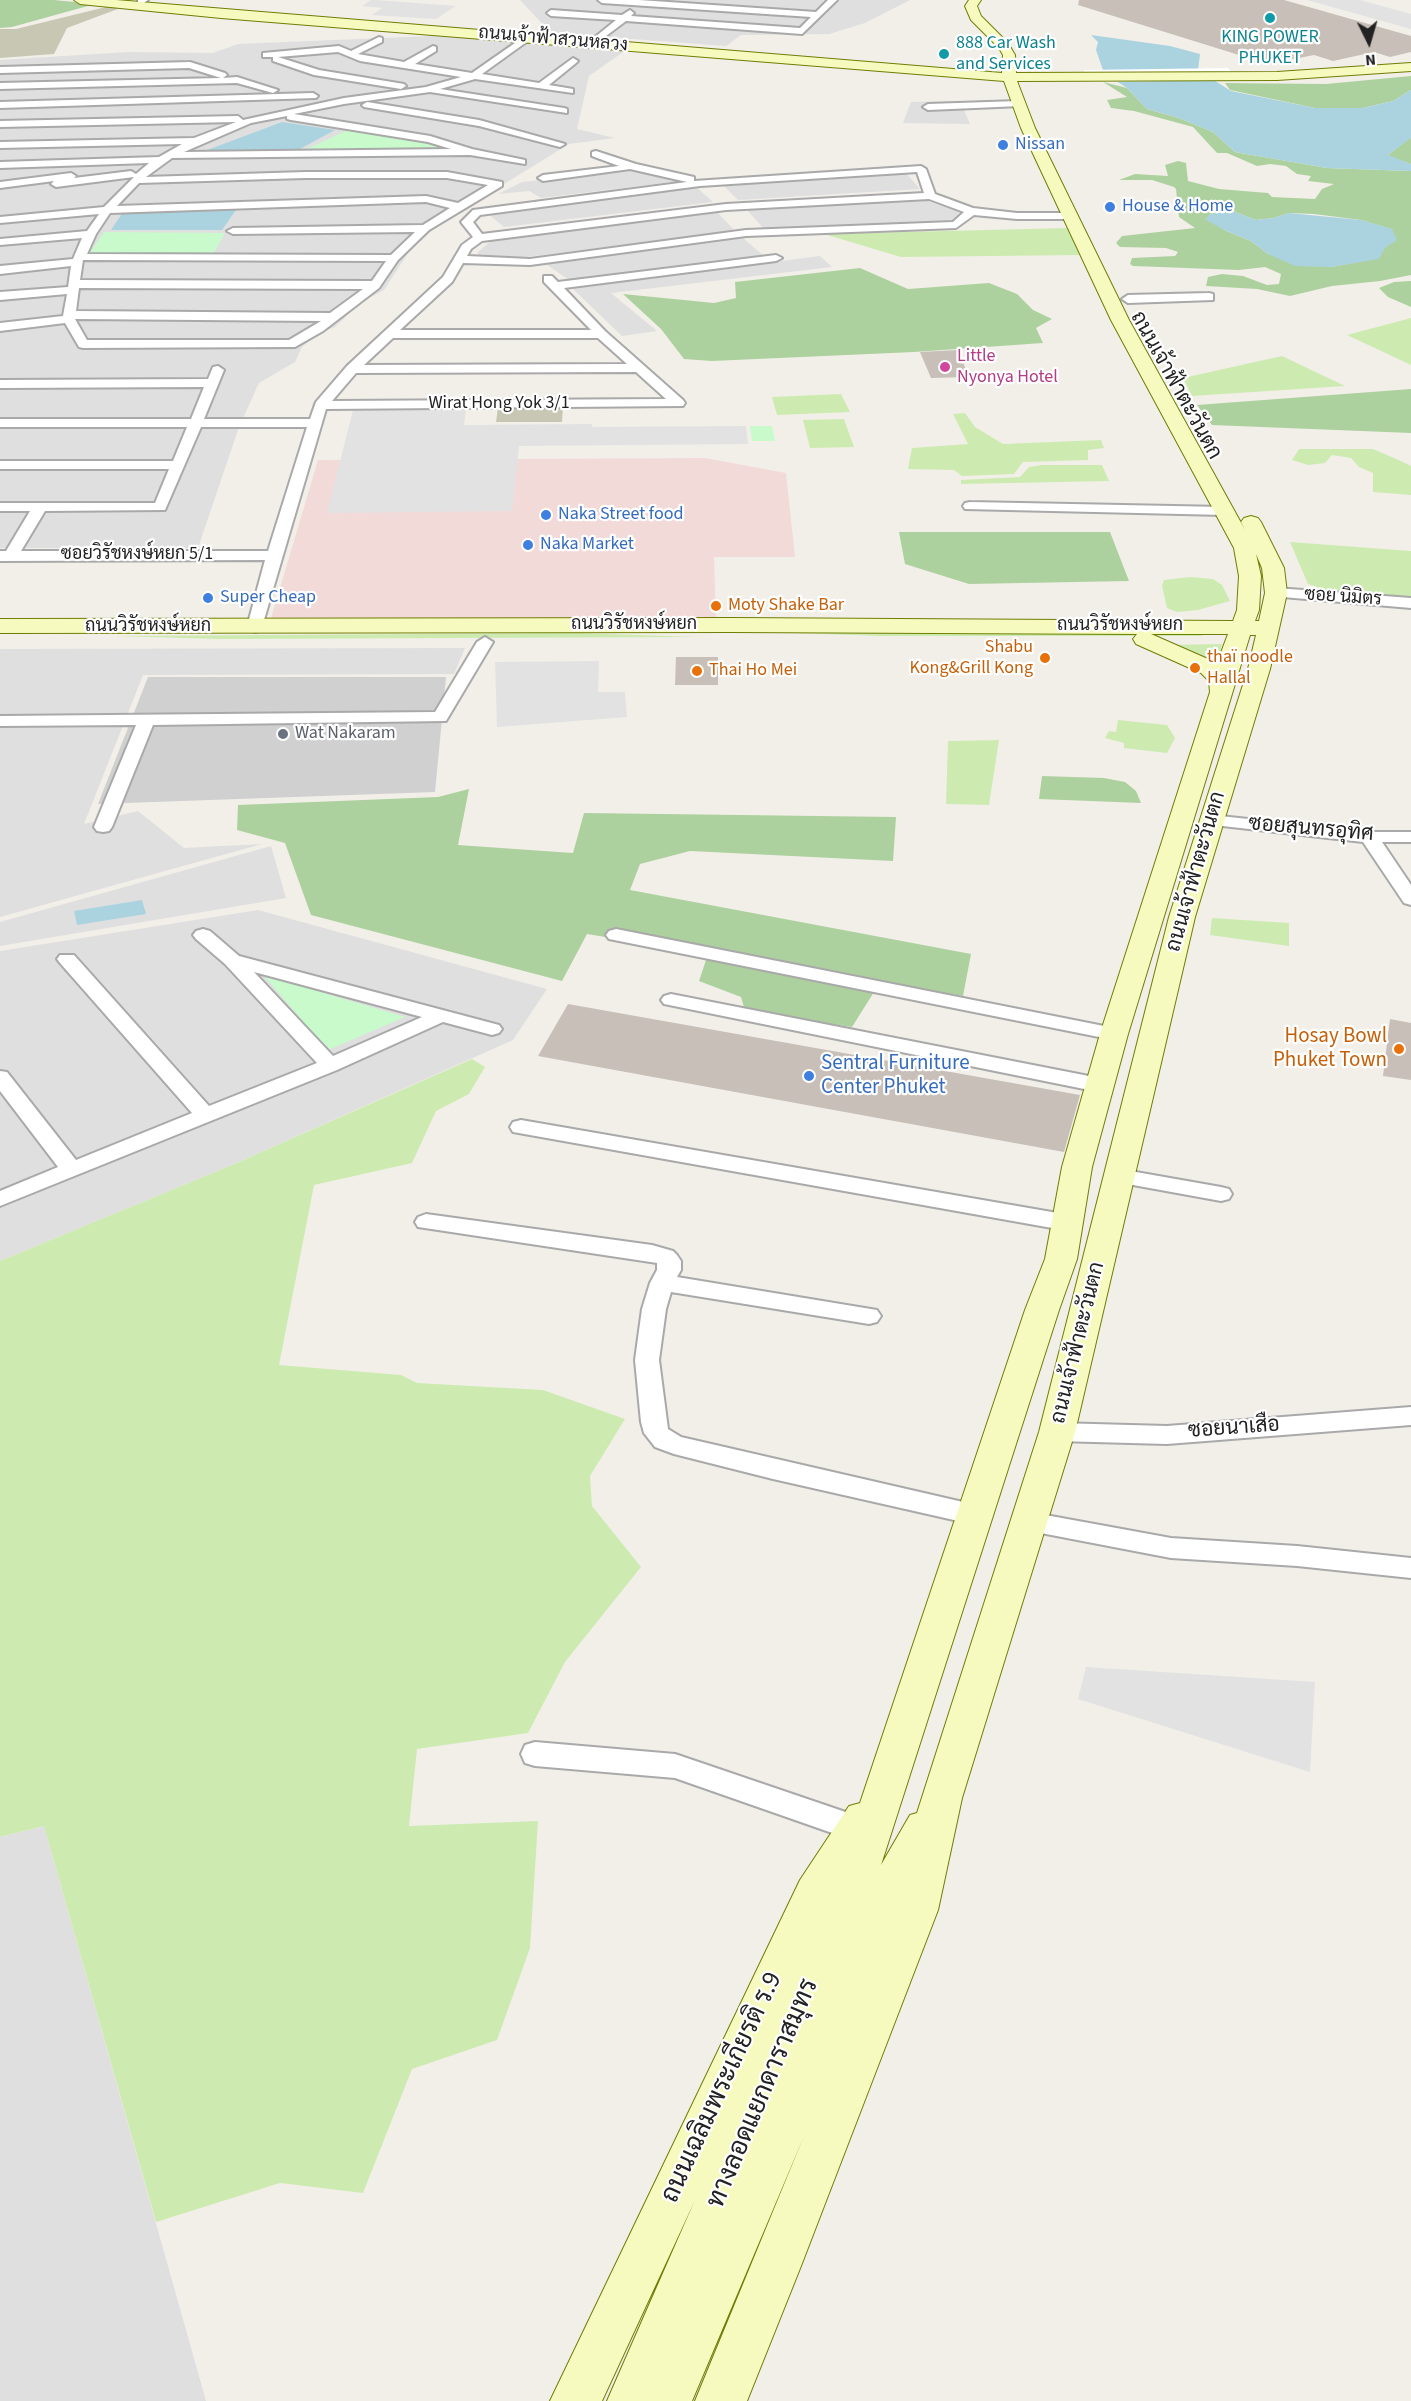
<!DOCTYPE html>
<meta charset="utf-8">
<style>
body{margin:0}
#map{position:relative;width:1411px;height:2401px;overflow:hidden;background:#f2efe9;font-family:"Source Sans 3",sans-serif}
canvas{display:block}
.north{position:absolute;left:1339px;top:12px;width:60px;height:60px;-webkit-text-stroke:4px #fff;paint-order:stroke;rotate:175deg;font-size:16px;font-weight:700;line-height:24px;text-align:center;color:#222}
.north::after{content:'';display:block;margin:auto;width:21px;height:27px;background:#222;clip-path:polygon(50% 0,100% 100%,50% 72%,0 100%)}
</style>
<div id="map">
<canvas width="1411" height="2401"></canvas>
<div class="north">N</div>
</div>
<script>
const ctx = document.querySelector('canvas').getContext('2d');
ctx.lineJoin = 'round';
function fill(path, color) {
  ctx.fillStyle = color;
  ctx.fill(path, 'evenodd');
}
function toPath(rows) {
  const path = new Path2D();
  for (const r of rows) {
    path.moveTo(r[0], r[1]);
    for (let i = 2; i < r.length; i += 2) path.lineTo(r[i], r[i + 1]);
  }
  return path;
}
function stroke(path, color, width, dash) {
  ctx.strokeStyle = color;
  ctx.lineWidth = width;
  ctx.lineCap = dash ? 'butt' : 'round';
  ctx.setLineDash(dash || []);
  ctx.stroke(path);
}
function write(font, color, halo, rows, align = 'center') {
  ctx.font = font + ' "Source Sans 3",Sarabun,sans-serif';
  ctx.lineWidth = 4.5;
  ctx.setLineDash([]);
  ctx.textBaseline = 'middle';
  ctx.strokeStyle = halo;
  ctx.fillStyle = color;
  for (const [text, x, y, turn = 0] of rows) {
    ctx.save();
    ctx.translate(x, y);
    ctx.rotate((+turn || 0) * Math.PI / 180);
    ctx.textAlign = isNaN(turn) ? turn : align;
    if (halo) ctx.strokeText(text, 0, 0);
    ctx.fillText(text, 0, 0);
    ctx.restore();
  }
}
const residential = toPath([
 [520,0,910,0,865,23,829,34,741,35,726,46,551,33],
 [455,35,626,50,589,76,577,129,615,138,569,144,431,229,412,247,384,290,360,303,335,327,316,335,302,347,295,362,259,383,239,427,198,548,0,548,0,60,128,52,213,53,238,44],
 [960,101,970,124,903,123,911,102],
 [632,170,670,176,680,181,541,198,529,191,498,194,522,182],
 [905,172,920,189,738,200,722,184],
 [695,186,713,202,504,227,487,213],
 [924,200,960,212,952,223,764,229,746,209],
 [717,212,735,231,517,258,478,256,478,252,493,239],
 [743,238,765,257,569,280,546,264],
 [820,256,832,267,611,293,657,331,622,336,572,288],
 [465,648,454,674,143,675,84,824,138,811,184,848,262,844,0,917,0,649],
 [271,846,286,898,0,946,0,922],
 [258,910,547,989,513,1040,232,1165,0,1261,0,951],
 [44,1826,206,2401,0,2401,0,1837]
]);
const commercial = toPath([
 [705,458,786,473,795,557,714,557,716,622,269,625,318,460]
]);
const religious = toPath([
 [148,677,446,677,435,792,98,804]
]);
const construction = toPath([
 [110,6,123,7,67,28,54,54,0,58,0,29,16,29],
 [563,407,562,422,496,422,498,408]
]);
const grass = toPath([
 [1068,228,1084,255,901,257,824,234],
 [1411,318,1411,365,1347,335],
 [1282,356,1345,386,1192,396,1183,378],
 [841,394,850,412,777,415,772,397],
 [965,413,975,427,1003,444,1101,440,1104,448,1088,450,1088,460,1023,462,1014,474,962,476,954,470,908,469,912,448,968,444,953,414],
 [844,419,854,447,810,448,803,420],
 [1299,449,1373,449,1403,462,1411,466,1411,495,1373,492,1373,473,1359,467,1351,458,1332,455,1325,463,1308,465,1292,460],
 [1042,465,1102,465,1109,481,961,484,961,480,1020,477,1029,467],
 [1290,542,1411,551,1411,597,1329,591,1308,584],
 [1190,577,1213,579,1222,585,1230,601,1198,610,1177,612,1167,608,1162,586,1164,580],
 [764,632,1202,634,1202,636,883,636],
 [576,633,698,637,220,639,115,636],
 [1222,644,1216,666,1169,645],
 [1118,720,1167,725,1175,738,1167,753,1124,748,1124,743,1105,738,1109,731,1116,732],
 [999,740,989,805,946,804,948,741],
 [1212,918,1289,923,1289,946,1210,935],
 [472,1059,485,1067,469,1094,436,1111,412,1163,314,1185,279,1365,401,1375,417,1383,543,1390,625,1419,590,1476,592,1506,641,1567,565,1662,528,1733,417,1749,409,1826,538,1821,530,1948,497,2040,412,2069,363,2193,280,2183,156,2222,44,1826,0,1837,0,1261,232,1165]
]);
const forest = toPath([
 [0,0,54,0,95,4,12,27,0,28],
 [1411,76,1411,90,1393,101,1363,108,1315,108,1230,90,1225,83,1326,84],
 [1103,82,1127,88,1147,109,1179,118,1213,132,1235,152,1327,168,1411,171,1411,275,1380,281,1332,286,1290,296,1257,289,1206,286,1208,277,1222,274,1243,276,1267,285,1279,284,1281,274,1265,267,1239,270,1133,266,1130,264,1132,258,1175,256,1178,252,1166,248,1120,247,1116,243,1122,236,1195,228,1179,217,1176,189,1174,187,1152,180,1119,180,1135,174,1168,176,1165,165,1178,161,1186,163,1188,181,1219,189,1268,193,1272,197,1315,199,1322,189,1334,184,1308,181,1311,176,1297,174,1286,166,1270,164,1257,166,1227,153,1217,153,1193,127,1134,111,1111,108,1107,100,1127,97],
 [1232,211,1256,220,1274,218,1289,213,1314,214,1361,220,1391,229,1352,263,1331,267,1268,254,1251,241,1224,230],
 [1411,138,1411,164,1387,156,1408,139],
 [860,268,908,289,989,283,1017,294,1033,310,1052,319,1036,328,1043,343,914,352,712,361,684,359,661,329,623,294,714,303,736,298,735,282],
 [1411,281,1411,307,1388,297,1379,288,1394,282],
 [1411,389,1411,433,1212,425,1197,405],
 [899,532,1110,532,1129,581,969,584,905,564],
 [1042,776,1104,778,1125,782,1136,791,1141,803,1039,799],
 [469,789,458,845,573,853,584,813,896,817,893,861,690,851,640,864,630,890,971,954,963,996,587,934,562,981,311,915,285,843,237,830,238,805,438,797],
 [707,957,874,992,852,1027,745,1011,741,997,699,981]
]);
const park = toPath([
 [350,129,419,141,453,149,305,150],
 [104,232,225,233,212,256,88,256],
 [750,426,772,426,775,441,752,441],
 [263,975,405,1017,328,1050]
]);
const parking = toPath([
 [371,0,376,0,456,6,436,19,372,15,382,8,362,6],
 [1307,0,1360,0,1411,14,1411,29],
 [466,409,464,425,592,424,592,427,746,426,748,444,519,446,512,511,327,513,353,410],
 [599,661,598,692,625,692,627,717,497,727,495,662],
 [1086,1667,1315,1682,1310,1772,1078,1699]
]);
const water = toPath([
 [1091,35,1170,46,1200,54,1198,70,1231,91,1315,108,1363,108,1393,101,1411,90,1411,138,1388,155,1411,164,1411,171,1327,168,1235,152,1213,132,1179,118,1147,109,1127,88,1104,73,1096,50,1098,42],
 [282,122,335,130,298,150,202,152],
 [238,207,222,230,111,230,123,212],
 [1232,211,1256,220,1274,218,1289,213,1361,220,1392,229,1397,240,1385,248,1379,259,1331,267,1295,266,1268,254,1251,241,1224,230,1205,219,1210,214],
 [142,900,146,914,77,925,74,911]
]);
const pier = toPath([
 [1228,68,1238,80,1091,82,1083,70]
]);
const building = toPath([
 [1079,0,1284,0,1411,36,1411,52,1390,57,1374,52,1333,61,1314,55,1268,64,1078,5],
 [958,350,969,377,931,378,920,352],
 [676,657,718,657,718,685,675,685],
 [568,1004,1080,1095,1064,1152,538,1056],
 [1390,1019,1411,1023,1411,1080,1383,1076]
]);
const street = toPath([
 [138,0,148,0,141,5,138,4,138,0],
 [598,0,639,0,816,12,828,0,837,0,802,34,626,21,598,42,595,41,595,37,616,20,551,16,547,13,551,10,622,15,630,10,634,13,631,16,800,28,811,17,602,3,598,0],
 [525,36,532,38,482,74,539,83,573,58,578,61,576,63,549,85,573,89,573,93,475,79,440,89,564,108,567,109,567,113,430,92,344,104,294,114,430,136,472,149,525,160,525,164,470,155,172,158,146,177,305,172,447,172,502,182,502,186,429,230,398,260,379,288,323,331,295,347,83,348,79,347,65,323,0,331,0,323,63,316,67,294,0,300,0,292,68,287,71,266,0,274,0,266,73,259,82,238,0,245,0,239,87,231,99,214,0,223,0,217,104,207,134,177,56,187,51,184,54,181,0,188,0,182,71,173,76,176,74,178,131,171,136,174,149,163,0,168,0,162,159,157,182,144,0,148,0,142,194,138,236,122,0,127,0,121,238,116,243,120,344,98,426,87,461,77,360,61,338,52,278,57,319,70,404,84,406,86,401,89,314,75,273,61,273,57,263,57,263,53,339,46,351,51,379,37,382,38,382,42,358,54,404,62,433,46,436,47,436,51,415,64,472,73,525,36],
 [287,116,287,119,291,120,428,142,451,149,184,152,251,123,287,116],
 [305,178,447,178,488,185,458,203,426,196,117,206,139,183,305,178],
 [426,202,450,208,423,225,233,228,227,231,233,234,415,232,391,255,87,254,96,234,110,213,426,202],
 [83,260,386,261,372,281,80,280,83,260],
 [79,288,363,289,330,313,76,311,79,288],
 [75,319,321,321,289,340,87,340,75,319],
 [190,62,225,73,227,75,223,78,237,77,278,90,273,93,237,83,0,89,0,83,221,78,189,68,0,73,0,67,190,62],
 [313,93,318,96,316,98,0,108,0,102,313,93],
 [1018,101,1021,102,1021,106,928,110,923,107,928,104,1018,101],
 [367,102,479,120,565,144,560,147,479,126,364,107,362,105,367,102],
 [596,151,636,164,694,177,694,181,921,166,926,169,935,194,973,208,1017,213,1070,213,1076,216,1070,219,1017,219,974,215,956,228,746,236,530,265,463,263,452,282,400,330,591,330,544,282,544,276,552,276,558,282,776,255,782,258,776,261,564,288,605,331,683,400,685,403,683,406,326,409,261,630,255,632,247,627,265,560,0,561,0,551,6,551,30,511,0,511,0,503,155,503,169,469,0,469,0,461,173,461,187,427,0,427,0,419,191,419,204,387,0,388,0,380,208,379,213,367,218,366,224,370,204,419,310,419,316,402,347,366,443,277,462,245,473,237,461,222,473,210,687,182,630,169,543,181,538,178,543,175,619,166,592,156,592,152,596,151],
 [917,172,924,193,726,204,482,234,473,222,480,215,700,186,917,172],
 [929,199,964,212,953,222,746,230,530,259,467,256,471,249,482,241,726,210,929,199],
 [393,338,598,338,627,364,364,365,393,338],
 [636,372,666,399,332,401,356,373,636,372],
 [201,427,307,427,268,551,21,551,45,511,165,510,201,427],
 [1209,293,1213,294,1213,300,1128,303,1122,299,1128,295,1209,293],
 [970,502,1224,507,1231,511,1224,515,965,509,963,506,965,503,970,502],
 [1276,588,1411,598,1411,608,1271,596,1268,593,1271,590,1276,588],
 [485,637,493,642,446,721,153,725,112,827,109,831,103,832,97,831,94,827,136,725,0,726,0,716,435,712,477,642,485,637],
 [1211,815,1369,832,1411,832,1411,842,1382,842,1411,885,1411,905,1404,903,1363,842,1205,824,1202,820,1205,816,1211,815],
 [203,929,210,931,239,956,499,1025,502,1029,499,1033,492,1035,443,1022,337,1070,0,1206,0,1191,58,1167,0,1091,0,1071,7,1072,76,1160,192,1113,60,963,57,959,60,955,74,955,209,1106,317,1063,225,964,196,939,193,935,196,931,203,929],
 [254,972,422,1017,333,1056,254,972],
 [616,929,1114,1028,1121,1030,1124,1034,1121,1038,1114,1040,609,939,606,935,609,931,616,929],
 [671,994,1099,1078,1106,1080,1110,1085,1106,1090,1099,1092,664,1004,661,1000,664,996,671,994],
 [521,1120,1069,1215,1077,1218,1080,1223,1077,1228,1069,1231,513,1132,510,1127,513,1122,521,1120],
 [1119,1169,1221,1187,1229,1189,1232,1194,1229,1199,1221,1201,1111,1181,1108,1176,1111,1171,1119,1169],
 [426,1214,652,1245,673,1251,677,1255,681,1261,681,1270,677,1277,877,1310,881,1316,877,1322,869,1324,671,1292,666,1309,659,1360,668,1429,681,1437,976,1505,985,1508,989,1515,985,1522,976,1525,773,1479,674,1454,655,1447,644,1433,641,1422,635,1360,642,1309,650,1283,657,1270,657,1263,418,1227,415,1222,418,1217,426,1214],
 [1411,1407,1411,1425,1167,1444,1057,1441,1048,1439,1044,1432,1048,1425,1057,1423,1167,1426,1411,1407],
 [1029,1512,1171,1538,1297,1546,1411,1558,1411,1578,1297,1566,1171,1558,1020,1529,1016,1522,1020,1515,1029,1512],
 [535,1742,675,1754,869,1820,873,1829,869,1838,858,1842,675,1778,535,1766,525,1763,521,1754,525,1745,535,1742]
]);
const secondary = toPath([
 [74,0,116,0,1002,73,1003,55,999,48,971,20,965,6,969,0,981,0,977,6,981,16,1008,43,1015,55,1016,73,1277,72,1411,63,1411,71,1277,80,1017,81,1035,128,1129,320,1245,530,1241,522,1244,518,1251,516,1258,518,1261,522,1284,568,1287,593,1270,669,1195,917,1075,1432,962,1798,938,1910,801,2266,747,2401,695,2401,804,2136,692,2401,607,2401,695,2200,602,2401,550,2401,800,1880,849,1806,860,1803,1025,1310,1045,1259,1062,1167,1100,1034,1210,692,1209,681,1201,673,1136,644,1133,639,1137,634,732,632,0,633,0,619,732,618,1233,621,1237,610,1239,576,1234,548,1111,320,1021,128,1004,81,221,18,80,4,74,0],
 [1256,554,1262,568,1265,593,1259,621,1255,621,1259,610,1261,576,1256,554],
 [1151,634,1228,634,1217,663,1151,634],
 [1250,635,1256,635,1248,669,1169,917,1039,1432,917,1813,910,1815,881,1865,1059,1310,1077,1259,1092,1167,1128,1034,1250,635]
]);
const markers = [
 [1270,18,6,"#0f9aa8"],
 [944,54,6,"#0f9aa8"],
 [1003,145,6,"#3f7fe0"],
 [1110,207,6,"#3f7fe0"],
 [945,367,6,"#d1479c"],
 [546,515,6,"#3f7fe0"],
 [528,545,6,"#3f7fe0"],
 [208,598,6,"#3f7fe0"],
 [716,606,6,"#e8710a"],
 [1045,658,6,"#e8710a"],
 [1195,668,6,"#e8710a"],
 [697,671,6,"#e8710a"],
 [283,734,6,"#6b7280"],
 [1399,1049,6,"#e8710a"],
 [809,1076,6,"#3f7fe0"]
];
const farCulturenames = [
 ["KING POWER",1270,38],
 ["PHUKET",1270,59],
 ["888 Car Wash",956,44,"left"],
 ["and Services",956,65,"left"]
];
const farStreetnames = [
 ["ถนนเจ้าฟ้าสวนหลวง",553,40,5],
 ["Wirat Hong Yok 3/1",499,404],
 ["ซอยวิรัชหงษ์หยก 5/1",137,555],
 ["ซอย นิมิตร",1343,598,4],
 ["ถนนวิรัชหงษ์หยก",634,625],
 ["ถนนวิรัชหงษ์หยก",1120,626],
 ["ถนนวิรัชหงษ์หยก",148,627]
];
const farShopnames = [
 ["Nissan",1015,145],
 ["House & Home",1122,207],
 ["Naka Street food",558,515],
 ["Naka Market",540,545],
 ["Super Cheap",220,598]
];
const farHotelnames = [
 ["Little",957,357],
 ["Nyonya Hotel",957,378]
];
const farFoodnames = [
 ["Moty Shake Bar",728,606],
 ["Shabu",1033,648,"right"],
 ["Kong&Grill Kong",1033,669,"right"],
 ["thaï noodle",1207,658],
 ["Hallal",1207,679],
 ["Thai Ho Mei",709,671]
];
const farWorshipnames = [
 ["Wat Nakaram",295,734]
];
const streetNames = [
 ["ถนนเจ้าฟ้าตะวันตก",1175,386,61],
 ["ซอยสุนทรอุทิศ",1311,830,5],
 ["ถนนเจ้าฟ้าตะวันตก",1197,872,-74],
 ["ถนนเจ้าฟ้าตะวันตก",1079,1343,-76],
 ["ซอยนาเสือ",1234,1429,-4]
];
const foodNames = [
 ["Hosay Bowl",1387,1037],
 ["Phuket Town",1387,1061]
];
const shopNames = [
 ["Sentral Furniture",821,1064],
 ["Center Phuket",821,1088]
];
const nearStreetnames = [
 ["ถนนเฉลิมพระเกียรติ ร.9",723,2088,-65],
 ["ทางลอดแยกดาราสมุทร",764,2094,-67]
];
fill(residential, '#e0dfdf');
fill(commercial, '#f2dad9');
fill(religious, '#d0d0d0');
fill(construction, '#c7c7b4');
fill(grass, '#cdebb0');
fill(forest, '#add19e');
fill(park, '#c8facc');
fill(parking, '#e2e2e2');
fill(water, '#aad3df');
fill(pier, '#fff');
fill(building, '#c7bfb8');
stroke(street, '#a9a9a9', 4);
stroke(secondary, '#707d05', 2);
fill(street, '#fff');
fill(secondary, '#f7fabf');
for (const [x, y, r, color] of markers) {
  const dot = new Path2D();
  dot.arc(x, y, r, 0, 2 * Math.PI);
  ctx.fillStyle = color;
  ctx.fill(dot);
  stroke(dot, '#fff', 2);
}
write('18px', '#0d838f', '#fff', farCulturenames);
write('18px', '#222', '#fff', farStreetnames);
write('18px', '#366cbe', '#fff', farShopnames, 'left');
write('18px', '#b23c85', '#fff', farHotelnames, 'left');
write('18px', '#c56008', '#fff', farFoodnames, 'left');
write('18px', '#5b616d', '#fff', farWorshipnames, 'left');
write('21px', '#222', '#fff', streetNames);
write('21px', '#c56008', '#fff', foodNames, 'right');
write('21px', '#366cbe', '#fff', shopNames, 'left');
write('26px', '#222', '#fff', nearStreetnames);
</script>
